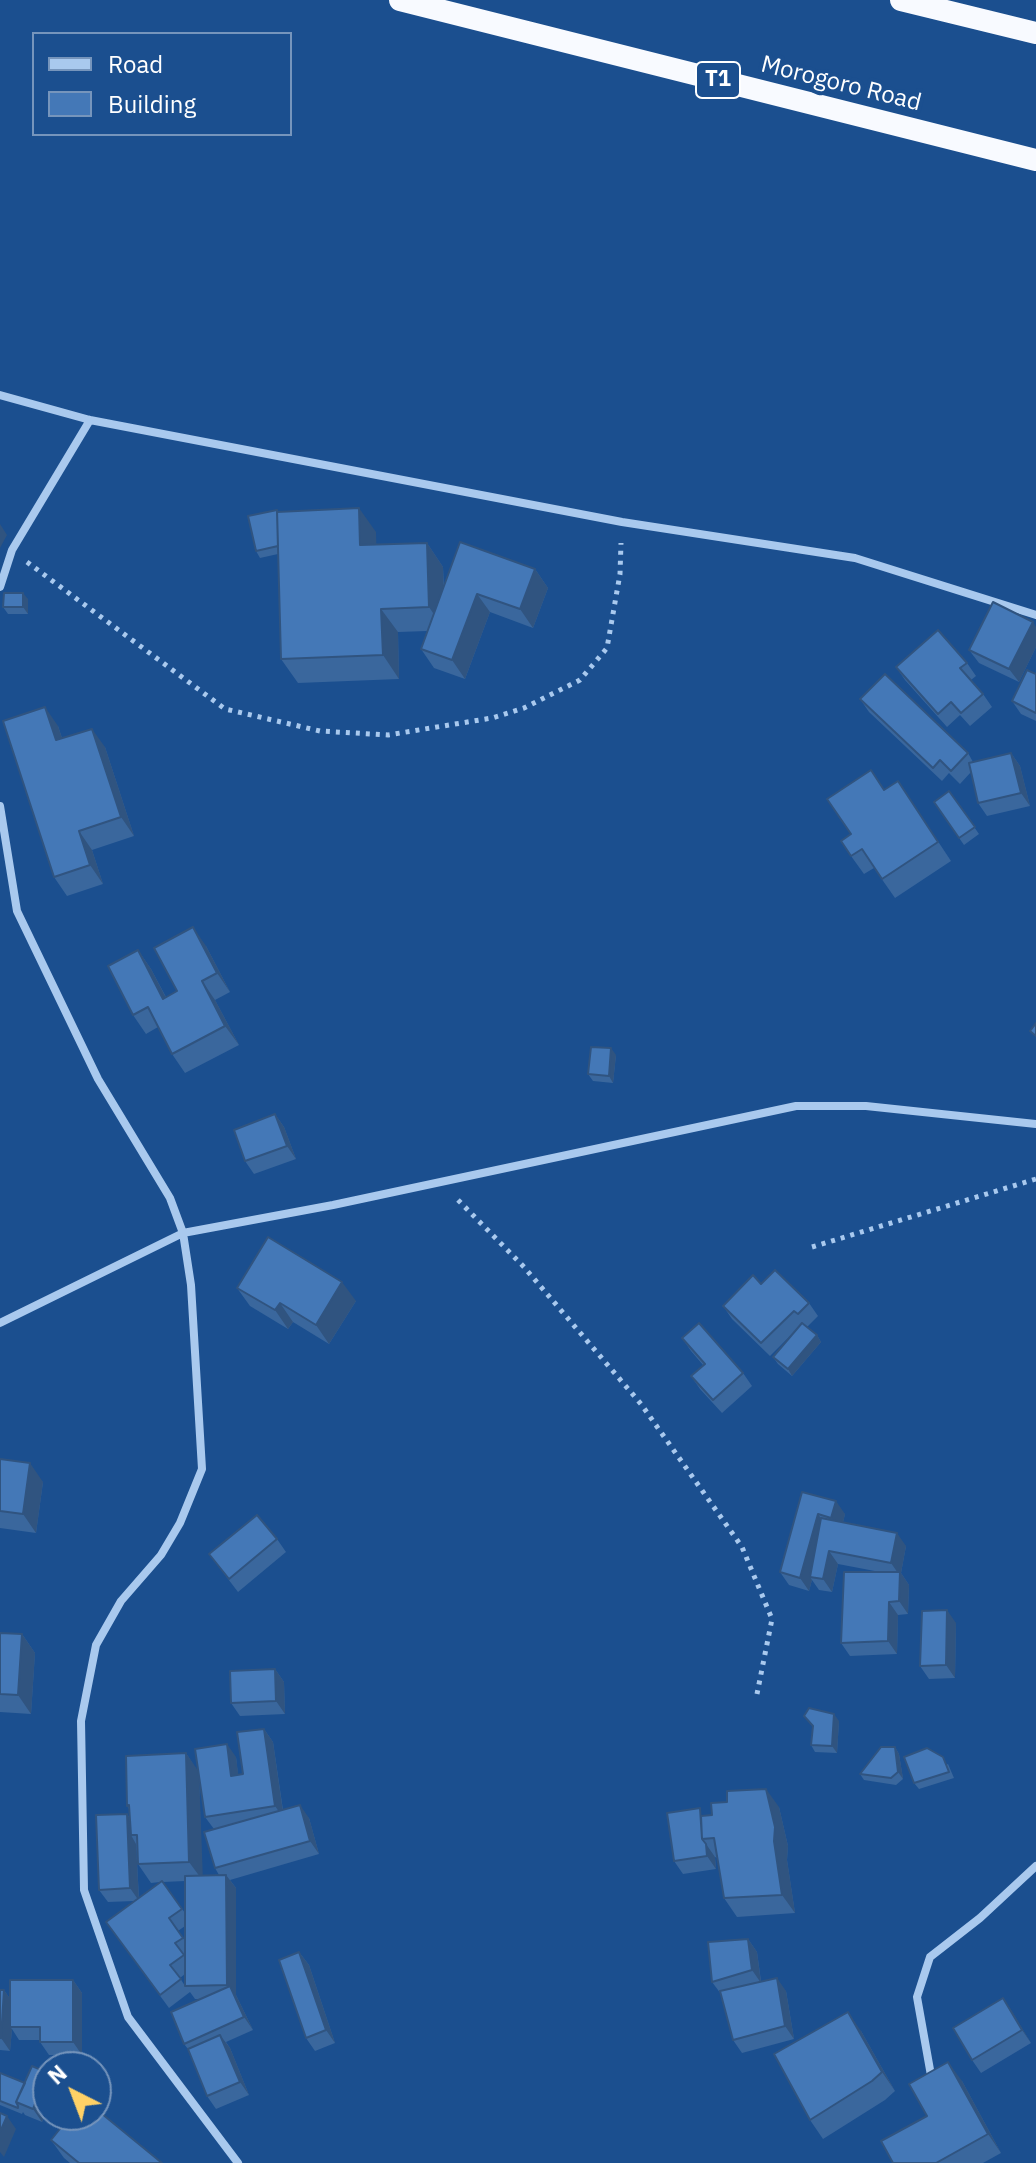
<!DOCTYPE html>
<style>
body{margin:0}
#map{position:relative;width:1036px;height:2163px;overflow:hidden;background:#1b4f8f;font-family:"IBM Plex Sans",sans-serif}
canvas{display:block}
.legend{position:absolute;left:32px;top:32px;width:260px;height:104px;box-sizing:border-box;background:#1b4f8f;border:2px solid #7695bc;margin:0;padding:10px 14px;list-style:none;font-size:24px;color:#fff}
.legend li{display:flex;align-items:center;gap:16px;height:40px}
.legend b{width:40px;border:2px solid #7695bc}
.north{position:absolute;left:32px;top:2051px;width:80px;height:80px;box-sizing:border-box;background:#1b4f8f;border:2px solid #7695bc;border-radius:50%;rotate:318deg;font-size:22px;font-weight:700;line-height:32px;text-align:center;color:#fff}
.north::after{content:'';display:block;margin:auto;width:28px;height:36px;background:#ffd166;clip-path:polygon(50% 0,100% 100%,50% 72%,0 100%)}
</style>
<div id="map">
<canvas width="1036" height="2163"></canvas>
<ul class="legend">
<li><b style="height:10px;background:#a9c9ee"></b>Road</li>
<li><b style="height:22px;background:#4478b7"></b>Building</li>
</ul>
<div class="north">N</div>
</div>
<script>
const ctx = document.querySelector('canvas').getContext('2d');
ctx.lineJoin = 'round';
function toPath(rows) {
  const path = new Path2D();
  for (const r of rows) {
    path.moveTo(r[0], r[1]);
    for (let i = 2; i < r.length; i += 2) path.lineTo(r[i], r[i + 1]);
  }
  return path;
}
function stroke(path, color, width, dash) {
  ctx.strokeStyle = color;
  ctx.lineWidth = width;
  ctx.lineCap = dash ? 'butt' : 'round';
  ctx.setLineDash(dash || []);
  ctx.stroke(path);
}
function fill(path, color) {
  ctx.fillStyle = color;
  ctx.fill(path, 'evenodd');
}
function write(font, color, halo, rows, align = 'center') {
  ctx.font = font + ' "IBM Plex Sans",sans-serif';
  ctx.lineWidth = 8;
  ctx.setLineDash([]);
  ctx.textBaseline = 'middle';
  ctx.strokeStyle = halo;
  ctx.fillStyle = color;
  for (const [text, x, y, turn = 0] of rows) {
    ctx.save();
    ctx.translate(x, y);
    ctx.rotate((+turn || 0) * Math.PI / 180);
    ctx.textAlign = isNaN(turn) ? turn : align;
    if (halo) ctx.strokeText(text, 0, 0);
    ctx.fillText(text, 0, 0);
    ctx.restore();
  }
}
const path = toPath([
 [27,562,225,709,320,731,388,735,492,718,524,708,580,680,607,648,620,574,621,543],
 [458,1200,524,1267,641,1404,742,1547,772,1619,757,1694],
 [812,1247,1036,1179]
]);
const minor = toPath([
 [0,395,90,420,622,522,855,558,1036,615],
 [0,587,12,550,90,420],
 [0,806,17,911,98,1079,170,1198,183,1233,191,1285,202,1469,180,1523,161,1555,121,1601,96,1645,81,1721,84,1890,128,2017,238,2163],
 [0,1323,183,1233,333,1205,796,1106,866,1106,1036,1124],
 [932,2081,917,1997,930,1957,980,1918,1036,1866]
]);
const trunk = toPath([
 [400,0,1036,160],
 [901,0,1036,33]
]);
const wall = toPath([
 [278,512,376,532,376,545,427,543,443,567,444,587,535,569,548,588,533,628,490,612,465,679,434,668,421,649,427,631,398,632,399,679,298,683,281,659,278,554,260,558,256,551],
 [28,599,28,614,8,614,3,607],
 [1036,627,1036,647,1019,682,979,663,969,650],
 [967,663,976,676,971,680,983,694,992,707,970,726,960,715,947,727,905,680,896,667],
 [1036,674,1036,721,1021,714,1012,701],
 [860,699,968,753,973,762,1011,753,1020,766,1030,806,987,816,978,803,971,772,960,784,949,773,942,781,869,712],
 [58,726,62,738,105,747,134,836,92,850,103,884,67,896,54,877],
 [898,781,951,861,895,898,874,868,864,874,851,856,851,834,885,790],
 [949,791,979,834,964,845,934,802],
 [206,946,230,992,215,1000,239,1045,185,1073,172,1054,158,1027,146,1034,133,1015,138,950,151,969,166,997,177,991],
 [616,1055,613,1083,593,1081,588,1074],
 [275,1114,284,1127,296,1159,254,1174,245,1161],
 [761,1284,809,1303,818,1316,807,1327,817,1335,821,1342,792,1376,778,1364,773,1357,793,1333,770,1356,732,1319,723,1306],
 [237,1288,356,1301,329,1344,293,1322,288,1329,250,1306],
 [682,1338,743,1373,752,1386,722,1413,700,1389,691,1376,703,1365,691,1351],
 [0,1459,43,1482,36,1533,0,1528],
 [802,1492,845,1514,843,1522,906,1546,901,1573,909,1585,908,1614,898,1615,897,1654,850,1656,841,1643,880,1572,838,1564,832,1592,819,1590,812,1580,809,1591,789,1585,780,1572],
 [277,1539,286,1552,238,1592,209,1554],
 [956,1623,955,1678,929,1679,920,1666],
 [0,1633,22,1634,35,1653,31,1714,0,1712],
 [275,1669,284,1682,285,1714,240,1716,231,1703],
 [804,1716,839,1721,837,1753,815,1752,811,1745,813,1727],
 [264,1729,273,1742,283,1810,309,1818,319,1854,230,1880,236,1888,236,1995,253,2030,226,2042,230,2048,249,2095,216,2109,207,2096,188,2049,184,2044,202,1999,195,1999,190,1992,169,2008,106,1922,134,1901,108,1902,99,1890,127,1814,130,1818,129,1809,127,1806,186,1753,198,1772,236,1757,238,1775,243,1774],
 [199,1774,205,1817,214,1829,215,1868,219,1875,202,1875],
 [136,1844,138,1864,151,1883,160,1882,139,1898],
 [185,1881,185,1913,163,1882],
 [185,1926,185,1941,178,1931],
 [185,1974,185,1986,180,1978],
 [895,1747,899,1754,903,1779,896,1785,864,1780,860,1774],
 [948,1764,954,1778,919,1789,914,1783],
 [779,1807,788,1846,787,1860,795,1913,737,1917,724,1898,717,1858,715,1857,716,1869,683,1874,674,1861,706,1816],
 [748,1939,757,1952,761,1981,786,1991,794,2039,742,2053,733,2040,721,1994,712,1982],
 [299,1952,309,1965,335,2043,315,2051,306,2038],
 [73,1980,82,1993,82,2055,49,2055,40,2042,40,2040,19,2040,12,2029,10,2051,0,2050,0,1990,4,1990,10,1999],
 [1003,1998,1031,2043,981,2073,972,2060],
 [861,2031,895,2091,885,2100,823,2139,810,2120],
 [0,2073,25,2083,48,2073,48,2110,42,2122,25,2115,23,2112,22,2114,0,2105],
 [962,2081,1001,2153,983,2163,893,2163,927,2116],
 [61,2115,96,2115,162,2163,70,2163,64,2158,51,2140,68,2118]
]);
const shadedWall = toPath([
 [359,508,376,532,377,569,360,545],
 [0,524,7,535,0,548],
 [427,543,443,567,445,631,429,607],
 [535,569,548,588,533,628,520,609],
 [23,593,28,599,28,614,23,607],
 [477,594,490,612,465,679,452,660],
 [381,609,398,632,399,679,383,655],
 [1033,622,1036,627,1036,647,1019,682,1009,669],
 [45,707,58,726,69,759,56,740],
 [92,729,105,747,134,836,121,817],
 [1011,753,1020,766,1030,806,1021,793],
 [79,831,92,850,103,884,90,865],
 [193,927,206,946,230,992,217,973],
 [138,950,151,969,176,1017,163,999],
 [202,981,215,1000,239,1045,225,1026],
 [611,1048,616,1055,613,1083,609,1076],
 [275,1114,284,1127,296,1159,287,1146],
 [342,1282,356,1301,329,1344,316,1325],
 [280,1303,293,1322,288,1329,275,1310],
 [817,1335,821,1342,792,1376,788,1369],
 [30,1463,43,1482,36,1533,23,1514],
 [836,1501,845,1514,841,1531,831,1518],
 [818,1514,827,1527,810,1577,812,1580,809,1591,800,1578],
 [897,1533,906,1546,901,1573,909,1585,908,1614,899,1601,900,1576,891,1563],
 [829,1551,838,1564,832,1592,823,1579],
 [889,1602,898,1615,897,1654,888,1641],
 [947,1610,956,1623,955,1678,946,1665],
 [22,1634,35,1653,31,1714,18,1695],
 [275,1669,284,1682,285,1714,276,1701],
 [834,1714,839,1721,837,1753,832,1746],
 [264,1729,273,1742,284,1819,275,1806],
 [227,1744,236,1757,240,1789,231,1776],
 [895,1747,899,1754,903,1779,898,1772],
 [186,1753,199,1772,203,1881,189,1862],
 [766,1789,779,1807,788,1846,787,1860,795,1913,782,1895],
 [300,1805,309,1818,319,1854,310,1841],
 [127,1814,136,1827,131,1835,136,1844,139,1901,130,1888],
 [706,1844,715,1857,716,1869,707,1856],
 [226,1875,236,1888,236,1995,253,2030,244,2017,234,1995,227,1985],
 [748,1939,757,1952,761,1983,752,1970],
 [299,1952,309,1965,335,2043,326,2030],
 [777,1978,786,1991,794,2039,785,2026],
 [73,1980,82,1993,82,2055,73,2042],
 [4,1990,13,2003,10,2027,12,2029,10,2051,1,2038],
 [1003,1998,1012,2011,1031,2043,1022,2030],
 [848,2012,861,2031,895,2091,882,2072],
 [220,2035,230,2048,249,2095,240,2082],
 [948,2062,962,2081,1001,2153,988,2134],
 [38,2096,47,2109,42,2122,33,2109],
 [7,2116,16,2129,4,2157,0,2152,0,2132]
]);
const building = toPath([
 [359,508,360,545,427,543,429,607,381,609,383,655,281,659,277,512,359,508],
 [277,510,278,546,256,551,248,516,277,510],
 [460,542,535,569,520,609,477,594,452,660,421,649,460,542],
 [4,593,23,593,23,607,3,607,4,593],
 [993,602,1033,622,1009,669,969,650,993,602],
 [938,630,967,663,960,668,983,694,961,713,951,702,938,714,896,667,938,630],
 [1027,670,1036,674,1036,713,1012,701,1027,670],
 [885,674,968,753,951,771,940,760,933,768,860,699,885,674],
 [45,707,56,740,92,729,121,817,79,831,90,865,54,877,3,721,45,707],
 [1011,753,1021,793,978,803,969,763,1011,753],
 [871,770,884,790,898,781,938,842,882,879,862,849,851,856,841,841,851,834,827,799,871,770],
 [949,791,975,827,959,838,934,802,949,791],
 [193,927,217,973,202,981,225,1026,172,1054,148,1007,133,1015,108,966,138,950,163,999,177,991,154,948,193,927],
 [1036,1023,1036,1036,1030,1031,1036,1023],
 [591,1047,611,1048,609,1076,588,1074,591,1047],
 [275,1114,287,1146,245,1161,234,1130,275,1114],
 [268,1237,342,1282,316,1325,280,1303,275,1310,237,1288,268,1237],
 [775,1270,809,1303,798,1314,794,1311,761,1343,723,1306,753,1275,761,1284,775,1270],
 [699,1323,743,1373,713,1400,691,1376,705,1364,682,1338,699,1323],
 [802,1323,817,1335,788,1369,773,1357,802,1323],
 [0,1459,30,1463,23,1514,0,1511,0,1459],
 [802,1492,836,1501,831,1518,818,1514,800,1578,780,1572,802,1492],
 [257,1515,277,1539,229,1579,209,1554,257,1515],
 [821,1518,897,1533,891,1563,829,1551,823,1579,810,1577,821,1518],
 [844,1572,900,1572,899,1601,889,1602,888,1641,841,1643,844,1572],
 [947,1610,946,1665,920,1666,922,1611,947,1610],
 [0,1633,22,1634,18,1695,0,1694,0,1633],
 [275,1669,276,1701,231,1703,230,1671,275,1669],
 [809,1708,834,1714,832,1746,811,1745,813,1726,804,1716,809,1708],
 [264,1729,275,1806,205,1817,195,1749,227,1744,231,1776,243,1774,237,1732,264,1729],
 [881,1747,895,1747,898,1772,891,1778,860,1774,881,1747],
 [927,1748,943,1757,949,1772,914,1783,904,1757,927,1748],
 [186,1753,189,1862,138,1864,137,1835,131,1835,129,1805,127,1806,126,1756,186,1753],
 [766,1789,775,1827,774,1841,782,1895,724,1898,714,1838,702,1839,701,1816,712,1815,711,1803,727,1802,727,1791,766,1789],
 [300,1805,310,1841,215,1868,204,1832,300,1805],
 [700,1808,702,1839,706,1844,707,1856,674,1861,667,1813,700,1808],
 [127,1814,130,1888,99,1890,96,1815,127,1814],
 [226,1875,227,1985,185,1986,185,1876,226,1875],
 [162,1881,182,1909,169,1918,183,1938,175,1943,184,1955,170,1965,181,1979,160,1995,106,1922,162,1881],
 [748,1939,752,1970,712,1982,708,1942,748,1939],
 [299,1952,326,2030,306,2038,279,1960,299,1952],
 [777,1978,785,2026,733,2040,720,1991,777,1978],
 [10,1980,73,1980,73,2042,40,2042,40,2027,10,2027,10,1980],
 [230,1986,244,2017,184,2044,171,2012,230,1986],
 [0,1990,4,1990,1,2038,0,2038,0,1990],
 [1003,1998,1022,2030,972,2060,953,2028,1003,1998],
 [848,2012,882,2072,872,2081,810,2120,774,2054,848,2012],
 [220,2035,240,2082,207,2096,188,2049,220,2035],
 [948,2062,988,2134,936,2163,893,2163,881,2141,927,2116,909,2084,948,2062],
 [32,2066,48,2073,48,2100,38,2096,33,2109,16,2102,32,2066],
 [0,2073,25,2083,16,2102,18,2106,18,2108,0,2101,0,2073],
 [96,2109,162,2163,79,2163,51,2140,71,2115,96,2115,96,2109],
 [0,2113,7,2116,0,2132,0,2113]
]);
const shields = [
 [718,80,44]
];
const shieldNames = [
 ["T1",718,80]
];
const streetNames = [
 ["Morogoro Road",841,84,14]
];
stroke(path, '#a9c9ee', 5, [4, 6]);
stroke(minor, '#a9c9ee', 8);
stroke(trunk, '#f8faff', 22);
fill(wall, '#3a679d');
fill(shadedWall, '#305480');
fill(building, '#4478b7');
stroke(building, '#305480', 2);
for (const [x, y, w] of shields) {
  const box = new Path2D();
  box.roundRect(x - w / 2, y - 18, w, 36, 6);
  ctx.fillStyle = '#1b4f8f';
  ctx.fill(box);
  stroke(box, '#fff', 2);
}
write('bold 22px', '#fff', null, shieldNames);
write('24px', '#fff', '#1b4f8f', streetNames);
</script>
